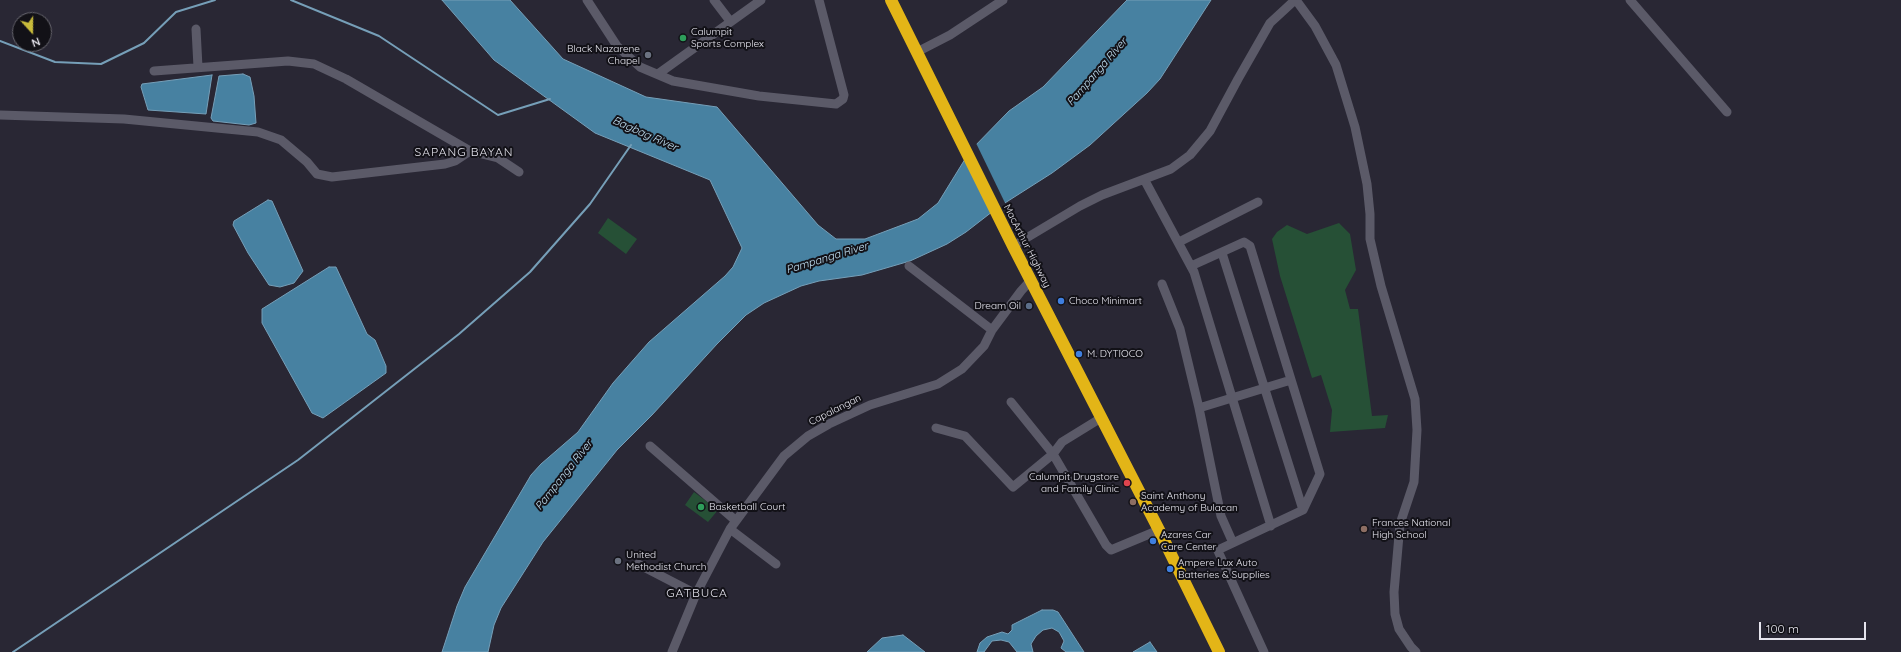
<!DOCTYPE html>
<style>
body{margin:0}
#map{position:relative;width:1901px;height:652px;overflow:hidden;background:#292734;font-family:Quicksand,sans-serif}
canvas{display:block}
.north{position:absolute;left:12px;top:12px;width:40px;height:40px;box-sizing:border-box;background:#121117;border:1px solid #66656d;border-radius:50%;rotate:159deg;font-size:11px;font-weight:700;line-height:16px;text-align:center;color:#e5e4ed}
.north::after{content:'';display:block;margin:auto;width:14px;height:18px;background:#c8bb3b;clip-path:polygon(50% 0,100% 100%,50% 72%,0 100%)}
.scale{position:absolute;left:1759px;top:622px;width:107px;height:18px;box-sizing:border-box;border:2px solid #e5e4ed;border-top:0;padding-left:5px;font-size:12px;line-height:14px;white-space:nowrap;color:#e5e4ed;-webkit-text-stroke:3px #121117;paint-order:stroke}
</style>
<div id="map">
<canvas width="1901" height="652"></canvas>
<div class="north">N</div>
<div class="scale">100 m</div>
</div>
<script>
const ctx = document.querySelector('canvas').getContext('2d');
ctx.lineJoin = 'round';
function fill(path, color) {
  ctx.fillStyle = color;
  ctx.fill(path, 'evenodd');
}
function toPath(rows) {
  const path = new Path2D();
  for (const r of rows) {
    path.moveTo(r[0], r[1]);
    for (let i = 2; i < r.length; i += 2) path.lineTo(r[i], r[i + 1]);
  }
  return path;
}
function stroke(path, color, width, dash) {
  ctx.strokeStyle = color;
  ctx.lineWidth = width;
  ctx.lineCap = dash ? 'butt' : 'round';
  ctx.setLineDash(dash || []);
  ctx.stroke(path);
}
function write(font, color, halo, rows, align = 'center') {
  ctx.font = font + ' Quicksand,sans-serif';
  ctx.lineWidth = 4;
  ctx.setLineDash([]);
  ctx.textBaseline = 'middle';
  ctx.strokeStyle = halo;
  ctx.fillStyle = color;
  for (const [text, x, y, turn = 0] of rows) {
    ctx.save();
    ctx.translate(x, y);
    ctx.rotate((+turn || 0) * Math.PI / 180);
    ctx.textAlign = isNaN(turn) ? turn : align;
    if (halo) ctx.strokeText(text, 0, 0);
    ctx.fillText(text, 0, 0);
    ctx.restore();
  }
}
const green = toPath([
 [608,218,637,239,626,254,598,233],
 [1339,223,1350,234,1356,270,1345,290,1350,309,1358,309,1372,416,1388,415,1385,428,1330,432,1332,410,1321,375,1312,378,1280,276,1272,239,1277,232,1287,225,1307,234],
 [694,492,718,510,708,522,685,505]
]);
const water = toPath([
 [442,0,510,0,563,59,646,97,717,107,818,225,836,239,865,239,918,219,938,203,970,151,1009,111,1043,87,1127,0,1211,0,1160,79,1147,93,1090,145,1052,173,997,208,966,232,947,244,910,261,862,275,819,281,801,286,764,303,746,315,717,344,652,415,617,450,543,542,501,608,494,625,488,652,442,652,457,606,465,587,531,475,541,464,578,432,613,383,649,342,725,276,733,267,742,248,710,180,595,133,494,60,442,0],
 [243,74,250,77,254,96,256,123,249,125,213,121,211,118,219,76,243,74],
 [212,75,206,114,148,110,141,87,142,84,212,75],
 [268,200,272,201,303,271,294,283,280,287,269,285,248,253,233,225,234,221,268,200],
 [329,267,336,267,367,334,375,340,386,366,386,373,323,418,312,413,262,323,262,309,329,267],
 [1042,610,1053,610,1058,612,1084,652,1066,652,1061,648,1064,641,1059,632,1052,628,1043,630,1036,636,1031,644,1033,652,1017,652,1009,642,1001,640,992,641,984,652,977,652,980,643,987,637,1002,632,1008,634,1012,630,1012,625,1042,610],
 [903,635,925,652,867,652,882,638,903,635],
 [1150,642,1157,652,1133,652,1150,642]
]);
const pier = toPath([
 [976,143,1006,205,999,209,969,149]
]);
const stream = toPath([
 [291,0,379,36,498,115,550,99],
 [0,41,55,62,101,64,144,43,176,12,215,0],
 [13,652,298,460,459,334,530,272,590,204,631,145]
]);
const minor = toPath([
 [587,0,617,46,640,67,673,81,759,96,836,104,843,99,844,95,819,0],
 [714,0,730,21],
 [1296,0,1315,26,1336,65,1355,127,1367,184,1370,214,1370,239,1381,286,1415,399,1417,430,1414,482,1400,524,1394,592,1395,614,1399,629,1411,647,1416,652],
 [1630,0,1727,112],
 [196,29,198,67],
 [917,52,950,35,1003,0],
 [154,71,288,61,314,64,346,79,470,151,498,158,519,172],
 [658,74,761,0],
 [0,115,124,119,258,132,281,140,307,162,317,174,332,177,445,164,455,161,470,151],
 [1144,179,1194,272,1271,526],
 [1179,242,1258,202],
 [1013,246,1080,206,1102,195,1171,169,1190,155,1210,131,1238,79,1270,23,1295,0],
 [1222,253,1303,510],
 [909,266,992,330],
 [1191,266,1244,242,1250,246,1320,474,1303,510,1220,549,1218,551,1264,652],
 [1162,284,1180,329,1199,408,1221,516,1233,543],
 [1011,402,1053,454,1106,545,1111,550,1159,530],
 [1199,408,1291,380],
 [936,428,965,436,1013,487,1053,454,1062,442,1101,418],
 [650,446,735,520],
 [730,529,776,564],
 [638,564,696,594],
 [672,652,696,594,730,529,784,456,808,436,829,424,870,405,938,384,962,369,984,346,992,330,1021,291,1031,280]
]);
const highway = toPath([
 [891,0,1013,246,1159,530,1219,652]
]);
const markers = [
 [683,38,4,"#2e9e5b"],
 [648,55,4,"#6b7280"],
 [1061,301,4,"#3f7fe0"],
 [1029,306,4,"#5c6f8a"],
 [1079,354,4,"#3f7fe0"],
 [1127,483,4,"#e0444e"],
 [1133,502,4,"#8d6e63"],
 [701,507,4,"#2e9e5b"],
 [1364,529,4,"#8d6e63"],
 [1153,541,4,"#3f7fe0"],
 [618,561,4,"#6b7280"],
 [1170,569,4,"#3f7fe0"]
];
const poiNames = [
 ["Calumpit",691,32],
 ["Sports Complex",691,44],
 ["Black Nazarene",640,49,"right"],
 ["Chapel",640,61,"right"],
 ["Choco Minimart",1069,301],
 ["Dream Oil",1021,306,"right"],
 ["M. DYTIOCO",1087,354],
 ["Calumpit Drugstore",1119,477,"right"],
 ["and Family Clinic",1119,489,"right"],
 ["Saint Anthony",1141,496],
 ["Academy of Bulacan",1141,508],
 ["Basketball Court",709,507],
 ["Frances National",1372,523],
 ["High School",1372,535],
 ["Azares Car",1161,535],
 ["Care Center",1161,547],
 ["United",626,555],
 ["Methodist Church",626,567],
 ["Ampere Lux Auto",1178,563],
 ["Batteries & Supplies",1178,575]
];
const streetNames = [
 ["MacArthur Highway",1027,246,63],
 ["Capalangan",835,410,-27]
];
const waterNames = [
 ["Pampanga River",1097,72,-49],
 ["Bagbag River",645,134,24],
 ["Pampanga River",827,258,-17],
 ["Pampanga River",564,475,-52]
];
const quarterNames = [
 ["SAPANG BAYAN",464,152],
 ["GATBUCA",697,593]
];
fill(green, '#265036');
fill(water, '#4781a1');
stroke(water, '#769fb8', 1);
fill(pier, '#292734');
stroke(stream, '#769fb8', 2);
stroke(minor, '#5b5a68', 9);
stroke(highway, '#e3b517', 12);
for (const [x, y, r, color] of markers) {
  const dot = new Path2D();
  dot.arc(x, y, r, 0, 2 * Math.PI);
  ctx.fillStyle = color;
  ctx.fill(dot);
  stroke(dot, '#121117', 1.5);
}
write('10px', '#e5e4ed', '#121117', poiNames, 'left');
write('10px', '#e5e4ed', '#121117', streetNames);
write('italic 11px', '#c0e0f3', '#121117', waterNames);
ctx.letterSpacing = '1px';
write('12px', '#e5e4ed', '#121117', quarterNames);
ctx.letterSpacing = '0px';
</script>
